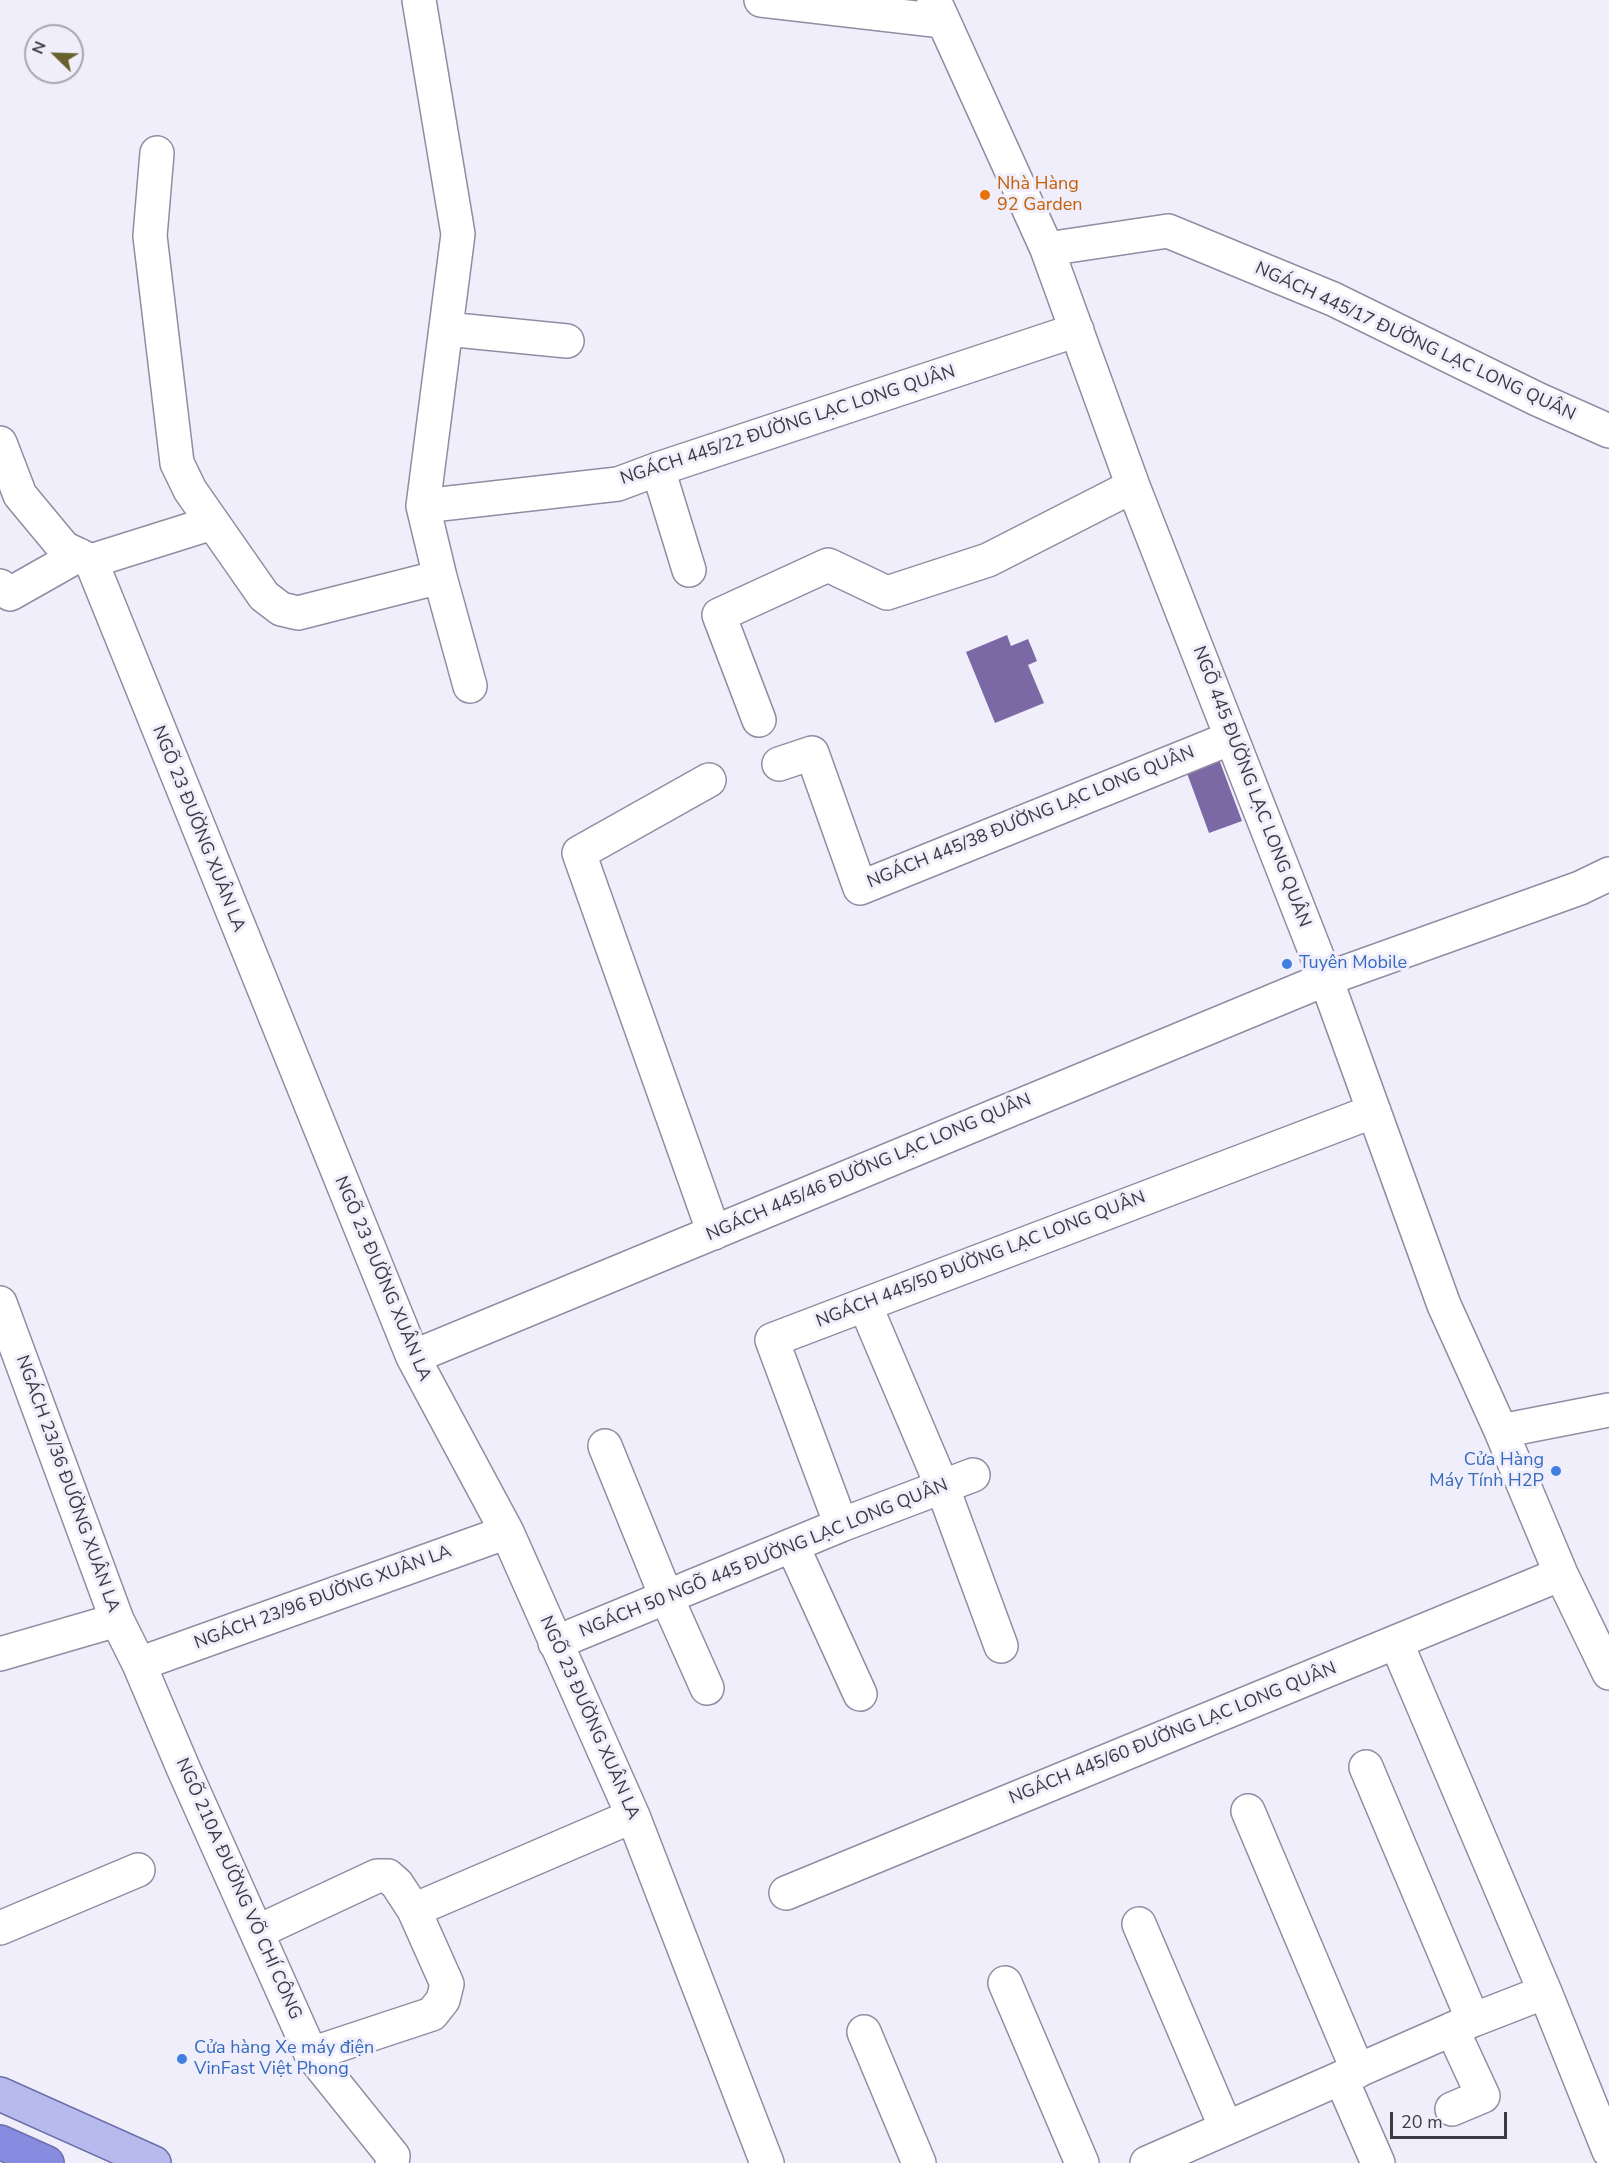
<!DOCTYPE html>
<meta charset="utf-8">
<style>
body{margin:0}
#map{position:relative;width:1609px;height:2163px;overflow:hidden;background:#f1eefc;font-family:"Nunito Sans",sans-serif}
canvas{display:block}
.north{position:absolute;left:24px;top:24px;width:60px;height:60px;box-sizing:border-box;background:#f1eefc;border:2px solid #a9a6b2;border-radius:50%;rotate:293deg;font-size:16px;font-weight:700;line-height:24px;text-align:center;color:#3c3a43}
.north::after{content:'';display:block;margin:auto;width:21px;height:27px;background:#69612d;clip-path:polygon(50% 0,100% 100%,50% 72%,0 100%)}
.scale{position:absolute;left:1390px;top:2112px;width:117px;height:27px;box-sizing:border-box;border:3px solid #3c3a43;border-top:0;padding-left:8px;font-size:18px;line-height:21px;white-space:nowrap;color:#3c3a43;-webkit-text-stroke:4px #f1eefc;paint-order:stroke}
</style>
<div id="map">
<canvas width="1609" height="2163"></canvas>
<div class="north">N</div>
<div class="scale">20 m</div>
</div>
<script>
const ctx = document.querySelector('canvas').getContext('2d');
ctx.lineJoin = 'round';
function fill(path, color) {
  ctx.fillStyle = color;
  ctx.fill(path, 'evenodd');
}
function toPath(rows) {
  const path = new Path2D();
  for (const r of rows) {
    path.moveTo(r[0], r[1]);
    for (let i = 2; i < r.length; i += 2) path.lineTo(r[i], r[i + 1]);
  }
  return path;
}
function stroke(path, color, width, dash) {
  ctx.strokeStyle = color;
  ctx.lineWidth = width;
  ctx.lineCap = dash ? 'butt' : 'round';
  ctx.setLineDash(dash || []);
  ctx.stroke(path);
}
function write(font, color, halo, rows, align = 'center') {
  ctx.font = font + ' "Nunito Sans",sans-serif';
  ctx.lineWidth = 6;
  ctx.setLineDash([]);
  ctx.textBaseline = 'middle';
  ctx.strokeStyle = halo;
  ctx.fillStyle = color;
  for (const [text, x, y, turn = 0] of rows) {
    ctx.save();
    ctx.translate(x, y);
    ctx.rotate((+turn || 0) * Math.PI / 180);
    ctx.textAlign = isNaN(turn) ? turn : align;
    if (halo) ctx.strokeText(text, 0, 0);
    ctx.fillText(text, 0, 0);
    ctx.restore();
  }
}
const building = toPath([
 [1007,635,1011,646,1028,639,1037,661,1028,665,1044,703,995,723,966,652],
 [1217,754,1242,821,1209,833,1184,765]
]);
const minor = toPath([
 [419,0,458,234,423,506,440,577,470,686],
 [761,0,942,21],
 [934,0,1047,249,1133,486,1326,979,1444,1305,1501,1431,1561,1574,1609,1673],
 [157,153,150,236,177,463,190,490,264,596,281,609,298,613,440,577],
 [1047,249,1168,231,1333,299,1537,399,1609,431],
 [446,329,567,341],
 [0,443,20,495,64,548,91,561,413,1357,507,1532,633,1816,767,2163],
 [658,469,689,570],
 [423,506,618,484,658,469,1077,330],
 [91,561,212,523],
 [0,586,10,594,79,555],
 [759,720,719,615,828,565,887,593,988,560,1133,486],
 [779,764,812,753,860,888,1231,738],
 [709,780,579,853,714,1233],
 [0,1303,117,1620,139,1664,184,1770,311,2054,393,2156,392,2163],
 [865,1305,942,1486,1001,1646],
 [413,1357,1326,979,1580,888,1609,874],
 [1501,1431,1609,1410],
 [605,1446,666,1596,707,1688],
 [841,1525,772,1340,1374,1111],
 [792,1545,860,1694],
 [1396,1642,1545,1992,1609,2151],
 [555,1643,841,1525,973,1475],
 [0,1654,117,1620],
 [139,1664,507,1532],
 [1366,1767,1473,2020],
 [1248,1811,1358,2071],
 [786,1893,1561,1574],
 [1139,1924,1226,2128],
 [0,1928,138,1870],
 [257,1932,377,1876,388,1876,397,1884,414,1910,633,1816],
 [1005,1983,1082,2163],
 [864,2032,919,2163],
 [311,2054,432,2014,443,2000,447,1984,414,1910],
 [1341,2078,1378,2163],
 [1452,2109,1483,2096,1452,2029],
 [1147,2163,1473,2020,1545,1992]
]);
const major = toPath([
 [0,2094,154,2163]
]);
const highway = toPath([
 [0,2142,47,2163]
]);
const markers = [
 [985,195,6,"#e8710a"],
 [1287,964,6,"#3f7fe0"],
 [1556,1471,6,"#3f7fe0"],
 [182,2059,6,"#3f7fe0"]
];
const foodNames = [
 ["Nhà Hàng",997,185],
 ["92 Garden",997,206]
];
const streetNames = [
 ["NGÁCH 445/17 ĐƯỜNG LẠC LONG QUÂN",1415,342,25],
 ["NGÁCH 445/22 ĐƯỜNG LẠC LONG QUÂN",788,426,-18],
 ["NGÕ 445 ĐƯỜNG LẠC LONG QUÂN",1251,787,69],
 ["NGÁCH 445/38 ĐƯỜNG LẠC LONG QUÂN",1031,818,-22],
 ["NGÕ 23 ĐƯỜNG XUÂN LA",198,829,68],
 ["NGÁCH 445/46 ĐƯỜNG LẠC LONG QUÂN",869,1168,-23],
 ["NGÁCH 445/50 ĐƯỜNG LẠC LONG QUÂN",981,1260,-21],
 ["NGÕ 23 ĐƯỜNG XUÂN LA",382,1279,67],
 ["NGÁCH 23/36 ĐƯỜNG XUÂN LA",67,1484,70],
 ["NGÁCH 50 NGÕ 445 ĐƯỜNG LẠC LONG QUÂN",764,1559,-22],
 ["NGÁCH 23/96 ĐƯỜNG XUÂN LA",323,1598,-20],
 ["NGÕ 23 ĐƯỜNG XUÂN LA",589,1718,66],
 ["NGÁCH 445/60 ĐƯỜNG LẠC LONG QUÂN",1173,1734,-22],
 ["NGÕ 210A ĐƯỜNG VÕ CHÍ CÔNG",238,1889,66]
];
const shopNames = [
 ["Tuyên Mobile",1299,964],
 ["Cửa Hàng",1544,1461,"right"],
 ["Máy Tính H2P",1544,1482,"right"],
 ["Cửa hàng Xe máy điện",194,2049],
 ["VinFast Việt Phong",194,2070]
];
fill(building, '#7b69a5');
stroke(minor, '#918ca2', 36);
stroke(major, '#6d6faa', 36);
stroke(highway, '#6d6faa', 36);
stroke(minor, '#fff', 33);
stroke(major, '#b7baed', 33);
stroke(highway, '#878ce1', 33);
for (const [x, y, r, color] of markers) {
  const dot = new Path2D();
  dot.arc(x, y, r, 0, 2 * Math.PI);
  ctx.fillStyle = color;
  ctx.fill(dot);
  stroke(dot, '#f1eefc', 2);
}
write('18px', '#c56008', '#f1eefc', foodNames, 'left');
write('18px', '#3c3a43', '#f1eefc', streetNames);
write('18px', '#366cbe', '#f1eefc', shopNames, 'left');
</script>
